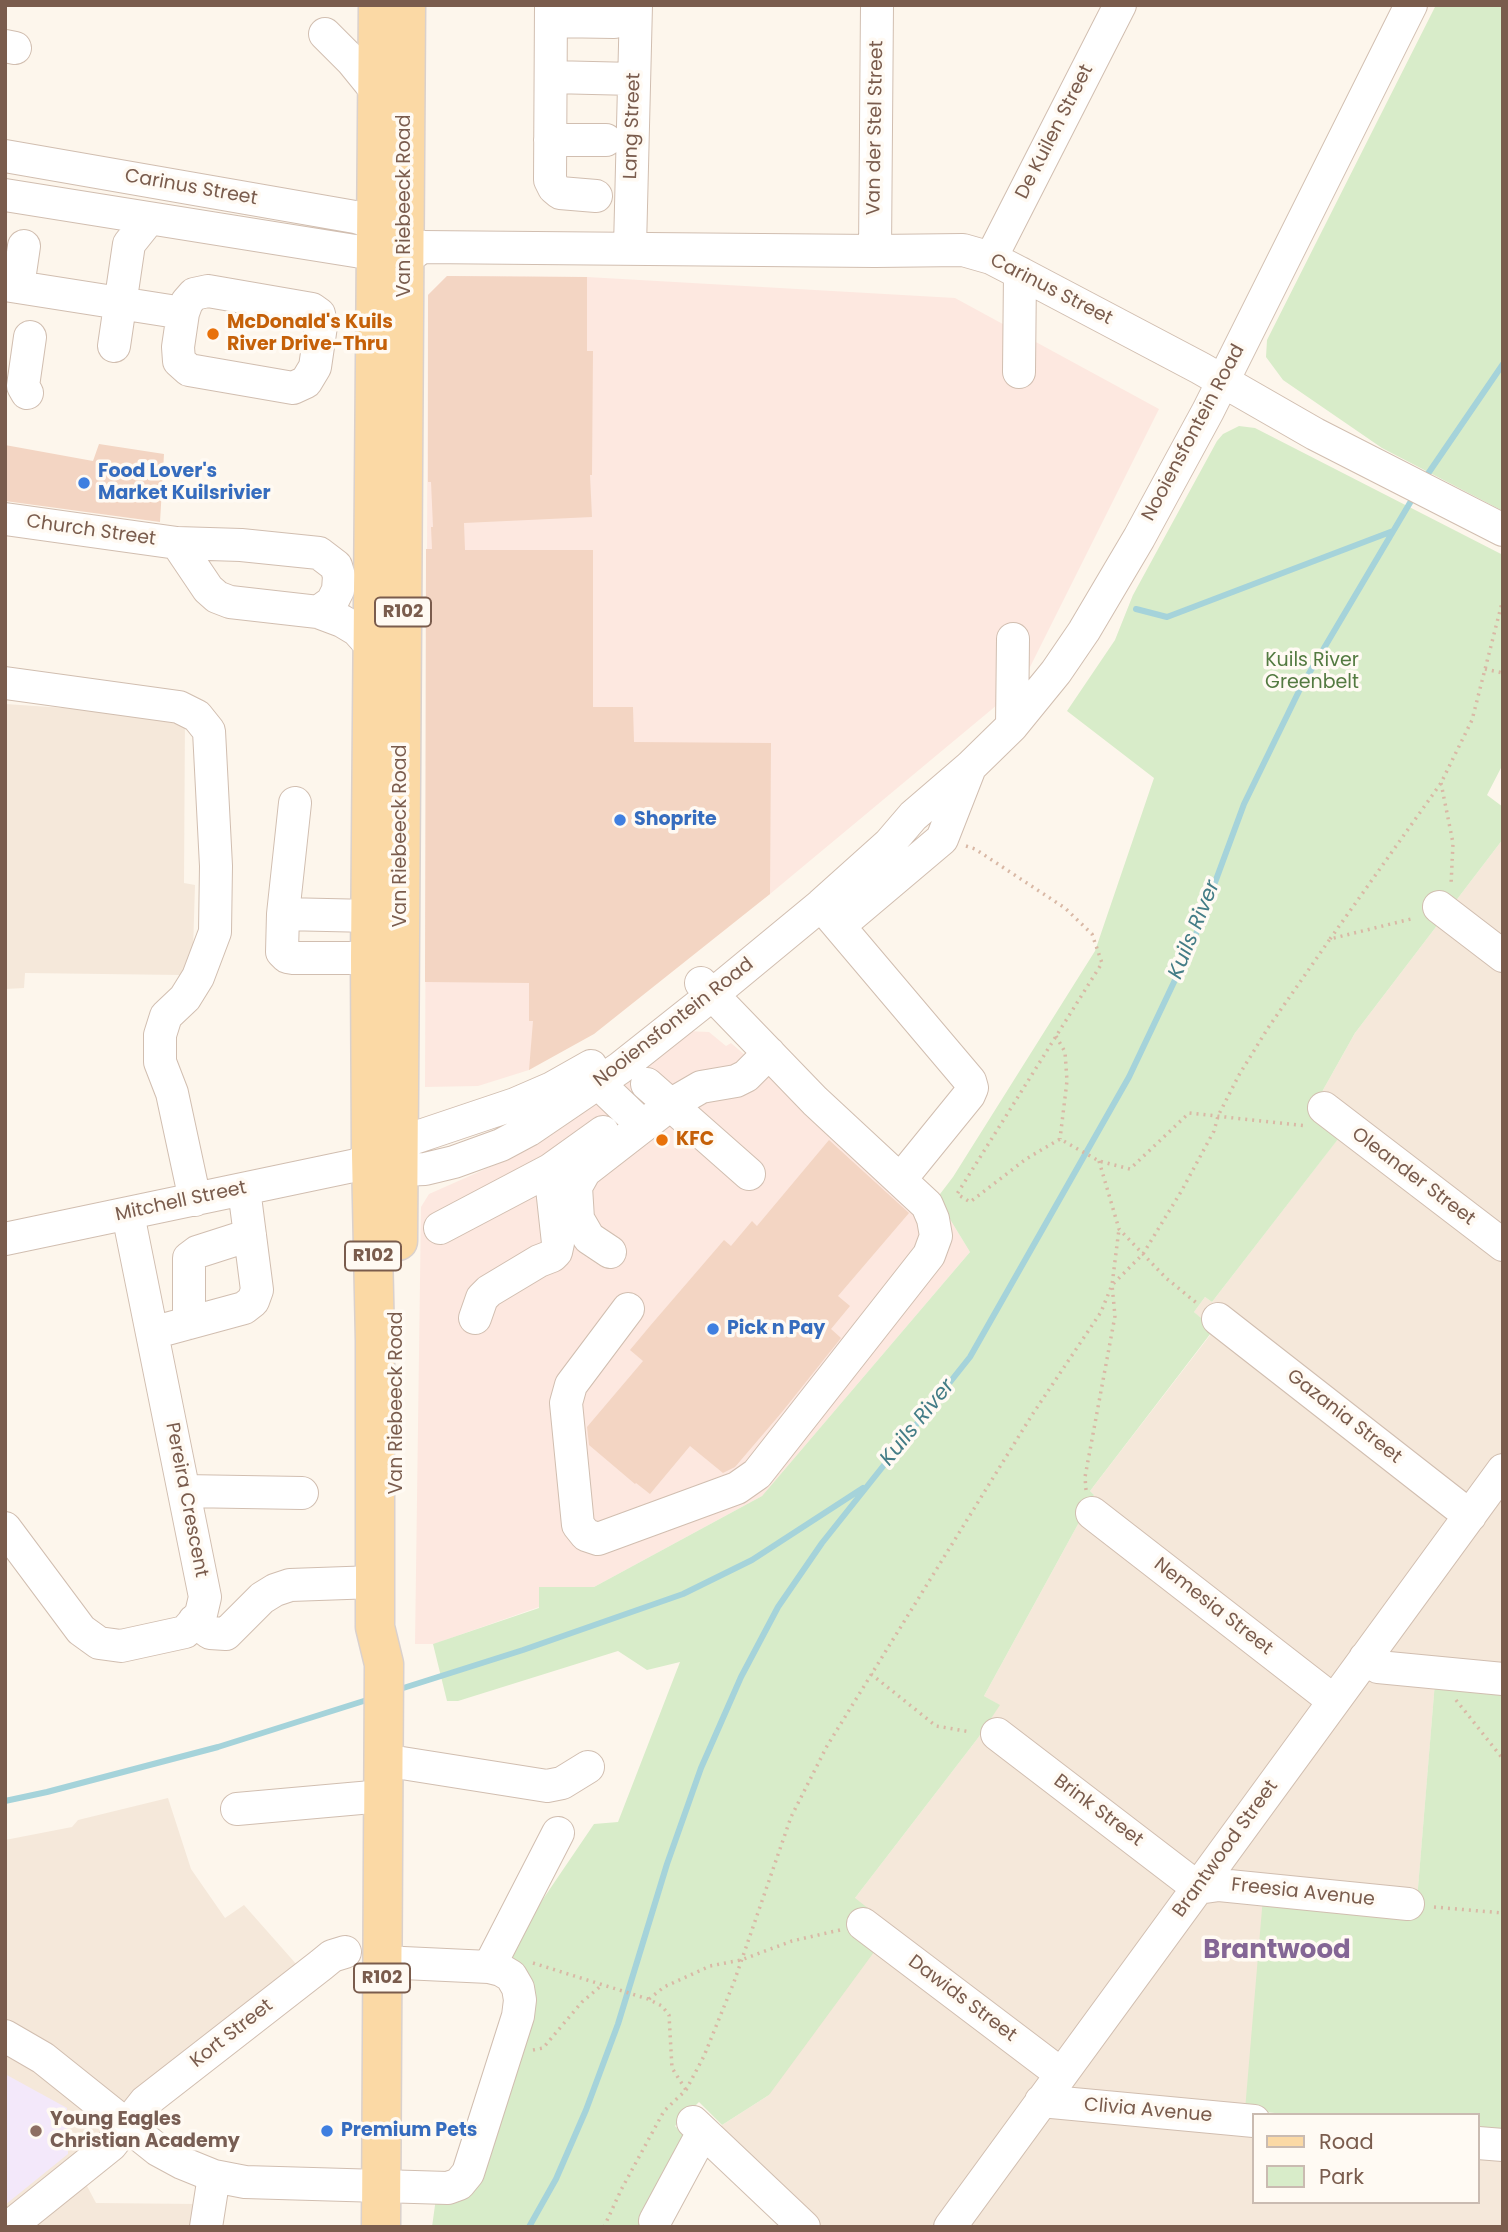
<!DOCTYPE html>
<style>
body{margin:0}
#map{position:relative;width:1508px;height:2232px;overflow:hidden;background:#fdf6ec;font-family:Poppins,sans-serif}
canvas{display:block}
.frame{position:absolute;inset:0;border:7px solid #7a5c4d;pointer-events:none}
.legend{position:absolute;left:1252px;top:2113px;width:228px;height:91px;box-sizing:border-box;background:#fffaf3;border:2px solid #cabbb1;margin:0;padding:9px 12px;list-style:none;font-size:21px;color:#7a5c4d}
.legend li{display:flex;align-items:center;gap:14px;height:35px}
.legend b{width:35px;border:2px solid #cabbb1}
</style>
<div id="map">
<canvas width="1508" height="2232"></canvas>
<div class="frame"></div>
<ul class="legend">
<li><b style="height:9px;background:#fbd9a5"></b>Road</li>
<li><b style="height:19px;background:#d8ecc9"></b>Park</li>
</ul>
</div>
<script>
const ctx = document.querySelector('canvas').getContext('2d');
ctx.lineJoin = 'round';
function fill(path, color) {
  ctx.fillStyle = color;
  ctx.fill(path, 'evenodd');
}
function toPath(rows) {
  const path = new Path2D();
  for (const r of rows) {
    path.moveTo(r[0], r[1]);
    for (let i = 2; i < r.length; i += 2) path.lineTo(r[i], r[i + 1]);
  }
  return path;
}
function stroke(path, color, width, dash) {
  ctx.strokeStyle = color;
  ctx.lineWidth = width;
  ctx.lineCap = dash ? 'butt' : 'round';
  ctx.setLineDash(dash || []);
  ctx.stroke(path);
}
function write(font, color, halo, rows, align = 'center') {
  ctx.font = font + ' Poppins,sans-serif';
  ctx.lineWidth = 7;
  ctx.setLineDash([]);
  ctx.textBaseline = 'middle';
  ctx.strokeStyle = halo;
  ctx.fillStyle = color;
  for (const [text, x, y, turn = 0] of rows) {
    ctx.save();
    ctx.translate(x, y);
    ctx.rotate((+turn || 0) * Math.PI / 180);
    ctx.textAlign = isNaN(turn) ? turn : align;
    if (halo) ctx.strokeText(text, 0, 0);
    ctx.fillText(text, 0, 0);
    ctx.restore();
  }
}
const residential = toPath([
 [5,704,185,716,184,883,195,885,193,951,181,975,25,973,24,988,5,989],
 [1503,839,1503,1678,1436,1671,1416,1913,1254,2121,1254,2202,1478,2202,1478,2142,1503,2144,1503,2227,805,2227,711,2138,722,2125,769,2095,855,1898,978,1738,999,1705,984,1696,1094,1495,1090,1491,1214,1330,1194,1312,1205,1297,1212,1302,1341,1135,1314,1114,1323,1090,1355,1033],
 [168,1798,191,1869,225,1918,244,1905,305,1974,78,2169,96,2203,198,2204,198,2227,5,2227,5,1840,72,1827,78,1820]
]);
const commercial = toPath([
 [447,276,587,277,955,298,1159,409,1021,685,770,894,529,1070,478,1086,425,1087,428,295],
 [686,1031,709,1032,726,1046,731,1043,920,1206,937,1198,970,1252,762,1496,594,1587,540,1587,539,1607,434,1644,415,1644,421,1207,429,1194,517,1155,563,1127]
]);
const education = toPath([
 [5,2074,67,2108,68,2154,5,2205]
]);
const green = toPath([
 [1436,5,1503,5,1503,511,1382,448,1283,380,1266,357,1267,340],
 [1239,426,1255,428,1503,555,1503,764,1487,795,1503,807,1503,839,1355,1033,1323,1090,1314,1114,1342,1134,1212,1302,1205,1297,1194,1312,1214,1329,1090,1491,1094,1495,984,1696,1000,1705,978,1738,855,1898,869,1909,853,1930,877,1948,769,2095,722,2125,699,2102,675,2126,687,2137,643,2227,432,2227,436,2198,454,2198,534,2005,503,1958,594,1824,618,1822,680,1662,647,1670,618,1651,458,1701,447,1701,433,1644,539,1608,539,1587,594,1587,762,1496,970,1252,937,1198,953,1177,1095,951,1154,778,1067,711,1115,640,1133,595,1217,441,1223,434],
 [1435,1682,1503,1688,1503,2134,1478,2132,1478,2115,1295,2115,1245,2110,1263,1897,1416,1912]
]);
const stream = toPath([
 [1423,481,1503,364],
 [1136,609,1167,617,1393,531],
 [397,1690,523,1650,683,1594,752,1560,863,1488],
 [5,1801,47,1792,218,1747,370,1699],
 [529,2227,556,2179,586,2110,618,2024,667,1864,701,1768,741,1677,778,1607,822,1543,970,1357,1129,1077,1193,942,1244,804,1301,687,1414,496]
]);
const building = toPath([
 [447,276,587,277,587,351,593,351,592,475,590,475,592,517,464,523,465,550,593,550,593,707,633,707,634,742,771,743,770,894,594,1034,529,1070,533,1021,529,1021,529,983,425,982,426,549,432,549,431,527,433,527,431,482,428,482,428,295],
 [99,444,164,454,160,522,5,501,5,445,93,461],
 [829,1140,909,1213,838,1296,850,1306,831,1329,841,1338,782,1412,735,1467,723,1473,690,1446,650,1494,636,1483,635,1484,589,1445,587,1427,643,1361,630,1350,650,1326,724,1240,731,1246,752,1221,757,1226]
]);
const path = toPath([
 [1485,669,1503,673],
 [1441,783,1453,843,1451,885],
 [966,846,975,849,1065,908,1092,934,1102,963,957,1194,970,1202,1026,1159,1060,1139,1099,1161,1130,1169,1189,1113,1307,1126],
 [1330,939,1441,783,1472,720,1503,599],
 [1056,1036,1065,1052,1067,1081,1060,1139],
 [1099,1161,1119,1229,1166,1278,1199,1305],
 [1086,1490,1085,1477,1115,1316,1112,1285,1143,1254,1182,1190,1214,1131,1218,1116,1239,1075,1268,1028,1330,939,1415,918],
 [871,1674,936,1726,971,1732],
 [1456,1700,1503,1759],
 [1434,1907,1503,1913],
 [533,1963,648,1999,662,2006,669,2015,672,2068,686,2090],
 [649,1999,664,1987,710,1966,741,1960,792,1941,840,1930],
 [533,2050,543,2048,582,2002,602,1985],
 [604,2227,621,2190,664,2111,686,2090,704,2056,734,1982,791,1817,827,1746,1032,1415,1101,1312,1112,1285,1119,1229]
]);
const minor = toPath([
 [551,5,550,180,554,188,560,193,596,196],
 [551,21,614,22],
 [325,34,352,61,378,93],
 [5,46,15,48],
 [551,77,634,79],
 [550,140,606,140],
 [5,156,355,217,396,229],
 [5,195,405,259,422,247,875,251,963,250,991,258,1020,273,1200,368,1315,434,1503,530],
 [630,247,636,5],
 [875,251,877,5],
 [991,258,1120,5],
 [5,285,183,313],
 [18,287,24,246],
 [208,291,312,309,319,314,321,326,315,367,306,382,293,388,189,370,179,361,178,347,183,313,187,302,194,294,208,291],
 [114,346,129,244,149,219],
 [1019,372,1020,273],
 [27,393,23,386,30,337],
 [5,519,177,543,241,545,319,553,336,566,339,576,338,590,332,602,318,612,230,602,217,597,208,589,177,543],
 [318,612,342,621,357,630,374,649],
 [5,683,179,707,197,716,209,731,216,866,215,932,198,977,185,998,166,1016,160,1035,160,1062,172,1093,195,1200],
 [1012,726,1013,639],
 [295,803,283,914,282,952,287,957,293,958,370,958],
 [821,905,970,1081,972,1088,969,1095,900,1180],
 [1439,907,1503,956],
 [283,914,371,916],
 [839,926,942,839,969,770],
 [598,1083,642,1125],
 [647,1084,749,1174],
 [1324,1108,1503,1245],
 [375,1171,425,1169,454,1162,501,1145,529,1130,620,1068,712,995,821,905,889,844,913,816,970,767,1012,726,1056,672,1084,631,1139,538,1208,411,1411,5],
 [440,1228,550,1170,603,1132],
 [5,1239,357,1165,371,1155,399,1143,515,1104,552,1088,591,1066],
 [610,1252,589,1238,578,1219,576,1187,585,1171,670,1105,701,1087,736,1081,746,1076,769,1053],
 [628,1309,571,1385,566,1403,578,1525,586,1535,598,1539,737,1488,757,1474,929,1255,936,1236,933,1219,927,1205,815,1101,701,983],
 [475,1318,482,1298,489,1291,539,1261,552,1256,556,1252,558,1243,550,1170],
 [1218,1319,1470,1516],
 [189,1323,189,1258,197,1252,250,1235],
 [152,1333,244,1308,253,1301,257,1290,244,1189],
 [184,1491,302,1493],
 [1092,1513,1334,1701],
 [5,1528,81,1630,99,1643,121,1646,185,1632,201,1614,205,1597,128,1214],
 [194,1621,210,1633,226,1634,262,1598,275,1590,290,1585,375,1582],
 [1365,1658,1378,1667,1503,1679],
 [997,1734,1198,1888,1219,1885,1408,1904],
 [383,1760,547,1786,562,1783,588,1767],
 [237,1809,383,1796],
 [863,1924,1061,2074],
 [489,1967,558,1833],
 [5,2036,43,2058,158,2150,182,2163,214,2176,245,2182,448,2188,459,2184,468,2173,518,2016,520,2000,518,1988,511,1976,501,1970,489,1967,382,1962],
 [1041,2101,1254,2121],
 [693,2122,804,2227],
 [1478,2143,1503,2145],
 [655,2221,703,2132],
 [9,2227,111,2145,145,2102,321,1965,332,1956,345,1952],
 [206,2227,214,2176],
 [950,2227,1503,1470]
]);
const major = toPath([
 [378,5,370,958,371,1155,375,1341,375,1627,384,1664,381,2227],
 [398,1241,406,5]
]);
const markers = [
 [213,334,7,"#e8710a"],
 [84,483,7,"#3f7fe0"],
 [620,820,7,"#3f7fe0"],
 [662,1140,7,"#e8710a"],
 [713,1329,7,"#3f7fe0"],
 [36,2131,7,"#8d6e63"],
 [327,2131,7,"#3f7fe0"]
];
const shields = [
 [403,612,56],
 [373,1256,56],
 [382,1978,56]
];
const shieldNames = [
 ["R102",403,612],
 ["R102",373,1256],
 ["R102",382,1978]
];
const streetNames = [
 ["Lang Street",633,126,-88],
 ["Van der Stel Street",876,128,-89],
 ["De Kuilen Street",1055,132,-63],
 ["Carinus Street",191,188,10],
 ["Van Riebeeck Road",405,206,-90],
 ["Carinus Street",1051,290,27],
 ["Nooiensfontein Road",1194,433,-62],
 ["Church Street",91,531,8],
 ["Van Riebeeck Road",401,836,-90],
 ["Nooiensfontein Road",674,1023,-38],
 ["Oleander Street",1413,1177,37],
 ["Mitchell Street",181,1202,-12],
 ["Van Riebeeck Road",397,1403,-90],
 ["Gazania Street",1344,1417,38],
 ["Pereira Crescent",186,1500,79],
 ["Nemesia Street",1213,1607,38],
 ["Brink Street",1098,1811,37],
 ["Brantwood Street",1226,1849,-54],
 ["Freesia Avenue",1303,1893,6],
 ["Dawids Street",962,1999,37],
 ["Kort Street",232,2034,-38],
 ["Clivia Avenue",1148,2111,5]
];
const foodNames = [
 ["McDonald's Kuils",227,323],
 ["River Drive-Thru",227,345],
 ["KFC",676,1140]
];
const shopNames = [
 ["Food Lover's",98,472],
 ["Market Kuilsrivier",98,494],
 ["Shoprite",634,820],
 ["Pick n Pay",727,1329],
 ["Premium Pets",341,2131]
];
const parkNames = [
 ["Kuils River",1312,661],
 ["Greenbelt",1312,683]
];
const educationNames = [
 ["Young Eagles",50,2120],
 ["Christian Academy",50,2142]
];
const waterNames = [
 ["Kuils River",1195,930,-68],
 ["Kuils River",918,1423,-51]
];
const districtNames = [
 ["Brantwood",1277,1951]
];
fill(residential, '#f5e8da');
fill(commercial, '#fde8e0');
fill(education, '#f3e8fa');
fill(green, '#d8ecc9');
stroke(stream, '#a5d3da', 6);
fill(building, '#f3d5c3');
stroke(minor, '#d1beb0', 34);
stroke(major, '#dad1cd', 41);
stroke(path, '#d9b8a5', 3.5, [2, 5]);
stroke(minor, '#fff', 32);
stroke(major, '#fbd9a5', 38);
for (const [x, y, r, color] of markers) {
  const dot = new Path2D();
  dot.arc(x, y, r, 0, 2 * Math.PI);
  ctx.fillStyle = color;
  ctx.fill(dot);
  stroke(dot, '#fffaf3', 2.5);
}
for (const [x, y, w] of shields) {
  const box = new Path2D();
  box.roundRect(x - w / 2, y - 14.5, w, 29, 5);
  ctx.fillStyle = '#fffaf3';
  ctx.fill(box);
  stroke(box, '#7a5c4d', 2);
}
write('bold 18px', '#7a5c4d', null, shieldNames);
write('19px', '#7a5c4d', '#fffaf3', streetNames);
write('bold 19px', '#c56008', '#fffaf3', foodNames, 'left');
write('bold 19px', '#366cbe', '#fffaf3', shopNames, 'left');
write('19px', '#537a41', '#fffaf3', parkNames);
write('bold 19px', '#785e54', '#fffaf3', educationNames, 'left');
write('italic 21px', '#437c86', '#fffaf3', waterNames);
write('bold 26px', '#846695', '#fffaf3', districtNames);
</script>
